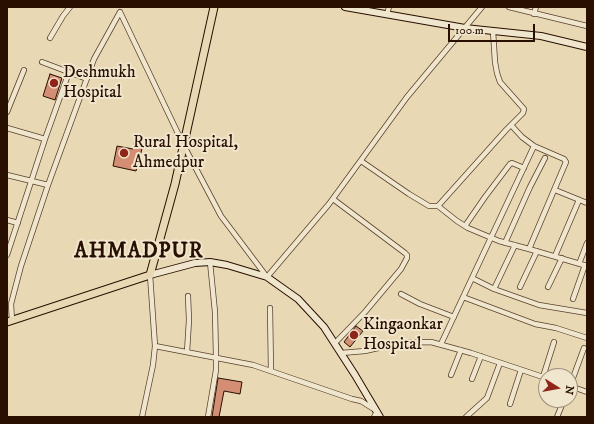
<!DOCTYPE html>
<style>
body{margin:0}
#map{position:relative;width:594px;height:424px;overflow:hidden;background:#e8d8b3;font-family:"IM FELL DW Pica",serif}
canvas{display:block}
.frame{position:absolute;inset:0;border:8px solid #280f00;pointer-events:none}
.north{position:absolute;left:538px;top:368px;width:40px;height:40px;box-sizing:border-box;background:#f0e6ce;border:1px solid #a0907c;border-radius:50%;rotate:101deg;font-size:11px;font-weight:700;line-height:16px;text-align:center;color:#280f00}
.north::after{content:'';display:block;margin:auto;width:14px;height:18px;background:#8f2418;clip-path:polygon(50% 0,100% 100%,50% 72%,0 100%)}
.scale{position:absolute;left:448px;top:24px;width:87px;height:18px;box-sizing:border-box;border:2px solid #280f00;border-top:0;padding-left:5px;font-size:12px;line-height:14px;white-space:nowrap;color:#280f00;-webkit-text-stroke:3px #f0e6ce;paint-order:stroke}
</style>
<div id="map">
<canvas width="594" height="424"></canvas>
<div class="frame"></div>
<div class="north">N</div>
<div class="scale">100 m</div>
</div>
<script>
const ctx = document.querySelector('canvas').getContext('2d');
ctx.lineJoin = 'round';
function fill(path, color) {
  ctx.fillStyle = color;
  ctx.fill(path, 'evenodd');
}
function toPath(rows) {
  const path = new Path2D();
  for (const r of rows) {
    path.moveTo(r[0], r[1]);
    for (let i = 2; i < r.length; i += 2) path.lineTo(r[i], r[i + 1]);
  }
  return path;
}
function stroke(path, color, width, dash) {
  ctx.strokeStyle = color;
  ctx.lineWidth = width;
  ctx.lineCap = dash ? 'butt' : 'round';
  ctx.setLineDash(dash || []);
  ctx.stroke(path);
}
function write(font, color, halo, rows, align = 'center') {
  ctx.font = font + ' "IM FELL DW Pica",serif';
  ctx.lineWidth = 4;
  ctx.setLineDash([]);
  ctx.textBaseline = 'middle';
  ctx.strokeStyle = halo;
  ctx.fillStyle = color;
  for (const [text, x, y, turn = 0] of rows) {
    ctx.save();
    ctx.translate(x, y);
    ctx.rotate((+turn || 0) * Math.PI / 180);
    ctx.textAlign = isNaN(turn) ? turn : align;
    if (halo) ctx.strokeText(text, 0, 0);
    ctx.fillText(text, 0, 0);
    ctx.restore();
  }
}
const building = toPath([
 [50,74,62,78,55,100,43,96,50,74],
 [134,143,143,145,136,171,113,166,117,146,133,149,134,143],
 [356,326,363,331,350,347,344,342,356,326],
 [218,378,242,382,240,394,224,391,219,417,212,417,218,378]
]);
const street = toPath([
 [509,7,587,26],
 [387,14,389,7],
 [534,14,536,7],
 [50,38,63,16,70,7],
 [42,62,87,79],
 [7,112,24,70],
 [511,125,522,137,534,146,564,159,566,162,529,249,587,266],
 [7,128,45,139],
 [361,161,409,194,429,206,438,206,457,221,468,228,499,241,529,249],
 [7,175,48,185,21,266,11,304,12,321],
 [48,185,94,59,120,12,184,146,221,216,267,277,329,204,407,97,482,7],
 [555,190,587,203],
 [333,199,405,253,407,255,407,258,401,269,365,312,335,343],
 [438,206,506,130,523,113,524,109,500,82,497,73,495,62,493,31],
 [7,220,18,223],
 [465,226,485,197,510,164,512,163,524,168],
 [505,243,530,187,545,158],
 [7,255,45,139,69,72],
 [555,256,579,200],
 [579,264,587,243],
 [472,278,494,289,539,305,587,313],
 [520,287,537,251],
 [548,287,562,258],
 [494,289,515,245],
 [401,294,420,304,454,317],
 [463,297,535,324,556,328,587,338],
 [573,299,585,265],
 [270,308,271,371],
 [441,344,534,146],
 [155,346,253,365,352,399,361,401,377,411,374,417],
 [187,352,189,320,188,296],
 [341,353,365,351,400,343,431,342,471,353,546,378],
 [451,375,461,350],
 [543,377,554,342],
 [472,379,481,356],
 [570,386,584,348],
 [570,386,587,392],
 [510,404,521,370],
 [142,417,153,365,155,346,150,275],
 [208,417,216,370,216,357,215,312,210,262],
 [466,417,487,398,500,363],
 [557,417,564,400]
]);
const secondary = toPath([
 [345,7,465,28,541,36,587,47],
 [150,275,195,263,210,262,227,265,267,277,298,299,324,327,355,375,380,417]
]);
const primary = toPath([
 [7,322,150,275,175,184,214,7]
]);
const markers = [
 [54,83,5,"#8f2418"],
 [124,153,5,"#8f2418"],
 [354,335,5,"#8f2418"]
];
const poiNames = [
 ["Deshmukh",63,73],
 ["Hospital",63,93],
 ["Rural Hospital,",133,143],
 ["Ahmedpur",133,163],
 ["Kingaonkar",363,325],
 ["Hospital",363,345]
];
const districtNames = [
 ["AHMADPUR",139,253]
];
fill(building, '#d38e74');
stroke(building, '#280f00', 1);
stroke(street, '#58412d', 6);
stroke(secondary, '#280f00', 8);
stroke(primary, '#280f00', 9);
stroke(street, '#f0e6ce', 4.5);
stroke(secondary, '#f0e6ce', 6);
stroke(primary, '#e8d8b3', 7);
for (const [x, y, r, color] of markers) {
  const dot = new Path2D();
  dot.arc(x, y, r, 0, 2 * Math.PI);
  ctx.fillStyle = color;
  ctx.fill(dot);
  stroke(dot, '#f0e6ce', 1.5);
}
write('17px', '#280f00', '#f0e6ce', poiNames, 'left');
ctx.letterSpacing = '1px';
write('bold 21px', '#280f00', '#f0e6ce', districtNames);
ctx.letterSpacing = '0px';
</script>
